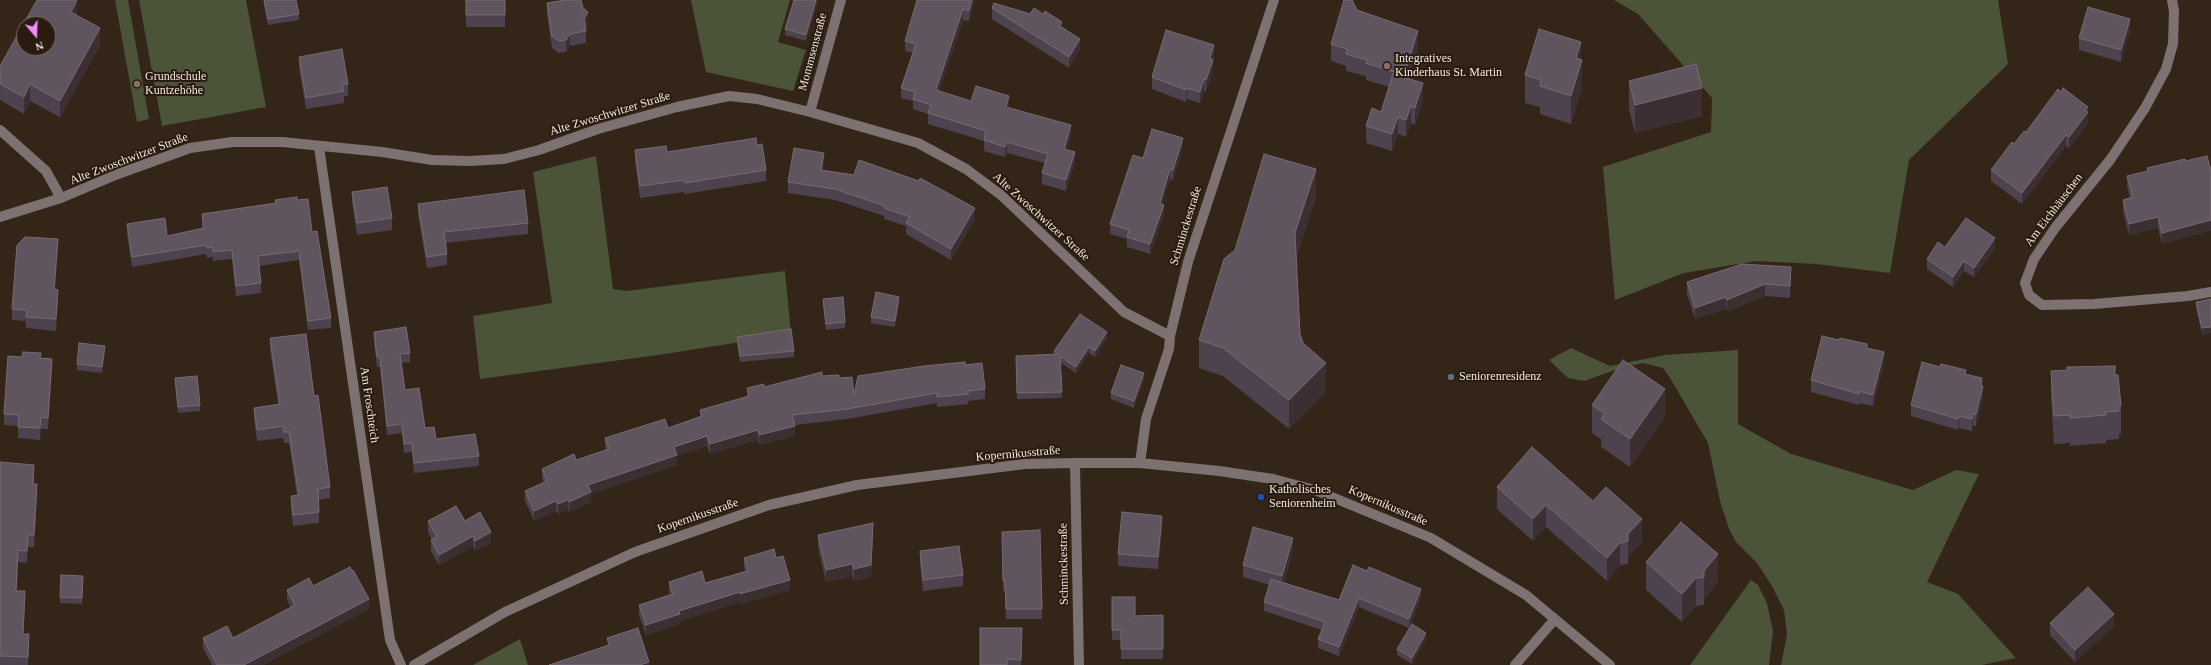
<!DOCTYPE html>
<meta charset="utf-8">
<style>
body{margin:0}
#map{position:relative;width:2211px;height:665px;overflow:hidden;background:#332518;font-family:"Times New Roman",serif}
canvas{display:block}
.north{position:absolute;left:16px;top:16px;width:40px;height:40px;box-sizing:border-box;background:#291b0f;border:1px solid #796d62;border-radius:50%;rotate:161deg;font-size:11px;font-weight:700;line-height:16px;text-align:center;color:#f1e8df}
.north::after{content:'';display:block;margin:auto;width:14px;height:18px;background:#eb8dfb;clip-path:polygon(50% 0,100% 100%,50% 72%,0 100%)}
</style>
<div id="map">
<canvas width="2211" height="665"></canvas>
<div class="north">N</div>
</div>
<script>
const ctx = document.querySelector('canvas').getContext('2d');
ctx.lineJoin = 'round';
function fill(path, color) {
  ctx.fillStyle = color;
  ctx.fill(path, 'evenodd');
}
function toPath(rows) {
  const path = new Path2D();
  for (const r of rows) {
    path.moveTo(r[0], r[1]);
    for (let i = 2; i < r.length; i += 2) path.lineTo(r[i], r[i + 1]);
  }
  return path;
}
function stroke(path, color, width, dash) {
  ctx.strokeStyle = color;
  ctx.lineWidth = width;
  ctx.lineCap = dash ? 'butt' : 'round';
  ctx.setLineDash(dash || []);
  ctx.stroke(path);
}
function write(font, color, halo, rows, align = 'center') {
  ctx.font = font + ' "Times New Roman",serif';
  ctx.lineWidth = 4;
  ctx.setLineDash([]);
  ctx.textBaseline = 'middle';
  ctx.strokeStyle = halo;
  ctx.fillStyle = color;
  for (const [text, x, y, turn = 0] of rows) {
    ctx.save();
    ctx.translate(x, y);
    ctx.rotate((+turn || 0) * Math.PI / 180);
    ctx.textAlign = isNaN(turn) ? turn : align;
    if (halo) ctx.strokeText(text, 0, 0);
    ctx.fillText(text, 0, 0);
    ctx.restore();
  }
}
const green = toPath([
 [115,0,128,0,149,119,137,122],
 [139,0,246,0,266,107,162,126],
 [691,0,790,0,778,42,806,50,793,91,706,72],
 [1614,0,1998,0,2008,64,1909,160,1890,273,1816,264,1756,261,1684,273,1615,300,1603,167,1711,132,1712,98,1638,14],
 [596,156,613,289,626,291,785,271,791,334,665,354,480,379,473,316,552,303,533,172],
 [1571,348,1610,366,1665,355,1738,350,1738,424,1791,454,1913,490,1956,470,1979,474,1927,582,1958,594,2016,658,1982,665,1781,665,1787,635,1784,610,1772,586,1757,563,1736,542,1729,529,1720,501,1708,443,1670,378,1663,368,1643,363,1621,368,1584,381,1568,378,1549,360],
 [1751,580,1758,585,1767,603,1773,631,1769,665,1690,665],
 [520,639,528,665,473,665]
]);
const minor = toPath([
 [2172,0,2174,11,2173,44,2166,69,2145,108,2110,160,2055,228,2034,259,2025,283,2029,295,2042,305,2094,304,2188,296,2211,292],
 [810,112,841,0],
 [0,130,46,171,61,198],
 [319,147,390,640,401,665],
 [0,217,61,198,118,174,190,148,232,142,282,142,382,152,432,160,470,161,504,159,539,150,598,129,677,107,729,96,757,99,810,112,918,143,966,169,1001,195,1124,312,1170,336],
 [1075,463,1079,665],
 [1140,463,1146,419,1169,349,1170,336,1188,262,1274,0],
 [414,665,505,612,635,552,769,505,857,485,1025,464,1075,463,1140,463,1219,471,1273,479,1315,490,1431,538,1526,595,1610,665],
 [1515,665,1555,619]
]);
const wall = toPath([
 [264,0,299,14,299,20,268,25,264,5],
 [466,0,505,0,505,27,466,27],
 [794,0,818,0,806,41,785,35,785,29],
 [917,0,975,0,969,21,963,20,939,91,971,101,1009,107,1009,108,1071,136,1067,150,1075,162,1066,191,1042,184,1042,173,1045,163,1007,153,1005,157,984,151,984,141,928,124,928,114,913,109,913,101,901,98,901,88,913,53,905,51,905,41],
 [547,3,588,24,586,28,586,43,570,46,566,52,559,53,552,48,547,15],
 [992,8,1062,27,1080,49,1069,68,992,19],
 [1357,10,1418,48,1408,78,1423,100,1415,125,1411,123,1406,137,1398,134,1392,151,1366,143,1366,126,1381,112,1389,87,1366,80,1366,76,1346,71,1346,66,1331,61,1331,44],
 [77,15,100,45,60,117,30,101,24,114,0,100,0,66],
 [2130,31,2121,62,2079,50,2079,38],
 [299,57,348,84,348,96,344,96,344,103,306,109,299,68],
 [1214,57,1213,62,1213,71,1206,91,1204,91,1200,103,1187,99,1186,102,1152,89,1152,77],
 [1581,59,1582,88,1571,124,1540,114,1540,107,1525,103,1525,75],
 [1629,81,1702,116,1635,133,1629,109],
 [2088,123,2069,148,2066,146,2022,204,1991,181,1991,170,2026,132],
 [757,145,766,170,766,181,685,194,684,192,640,198,635,162,635,150,667,152],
 [1183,148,1173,180,1170,179,1162,204,1164,215,1150,254,1127,247,1127,239,1110,234,1110,224,1143,158],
 [2185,159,2162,244,2158,228,2129,235,2123,211,2123,200,2130,198,2127,187,2127,176,2147,171,2147,168],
 [824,164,823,170,975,219,951,260,906,234,906,226,884,219,884,216,835,200,788,193,788,182],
 [352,192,392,218,392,230,357,235,352,203],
 [1316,197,1296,258,1300,334,1303,343,1326,391,1289,429,1223,376,1199,368,1199,340],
 [275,200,297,200,312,232,331,318,331,328,308,330,299,260,259,266,261,283,261,293,236,296,232,259,213,261,213,257,207,258,206,254,132,267,127,234,127,224,167,236,202,228,202,214,275,203],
 [418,204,528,223,528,234,445,243,447,254,447,265,427,268,418,215],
 [1995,248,1974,277,1964,271,1953,287,1927,269,1927,259],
 [58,251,55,289,58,301,56,331,26,328,26,321,12,320,12,309],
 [1791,279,1790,298,1765,296,1727,311,1726,309,1695,319,1687,294,1687,282],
 [823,299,845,322,845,328,826,330,823,305],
 [2211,299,2211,333,2202,335,2196,308,2196,302],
 [899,303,895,327,871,323,871,317],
 [374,332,410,353,410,362,401,363,405,390,425,428,436,439,479,456,479,466,414,473,412,452,404,453,402,433,387,435,380,367,377,367,374,342],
 [737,337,794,351,794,357,740,362,737,343],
 [270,338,314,396,330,487,330,498,319,500,319,523,293,526,291,508,291,496,297,496,289,443,284,443,283,438,257,441,254,419,254,408,278,404,270,350],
 [1107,338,1095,357,1089,353,1076,373,1060,362,1062,398,1017,399,1016,362,1054,354,1054,351],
 [1867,348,1884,364,1873,406,1859,403,1859,405,1811,392,1811,380],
 [105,352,102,373,77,370,77,364],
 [41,358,52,371,48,429,41,429,40,440,18,438,18,426,4,425,4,414],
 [965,365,985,389,985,399,968,401,968,404,937,407,937,403,847,419,795,425,795,436,759,445,758,440,710,454,707,446,677,456,677,465,591,494,591,502,569,512,568,510,558,514,556,511,534,521,525,501,525,491,544,482,542,479,542,469,576,460,606,450,605,448,605,438,668,428,700,417,700,410,747,397,747,388,764,387,822,376,839,378,854,395],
 [2051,371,2115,375,2121,406,2121,434,2119,434,2119,439,2106,440,2106,443,2070,446,2070,443,2054,444,2051,399],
 [1966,374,1982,386,1983,398,1976,426,1973,426,1972,431,1959,428,1958,430,1911,416,1911,405],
 [175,378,200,405,200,411,178,413,175,384],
 [1144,379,1134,408,1111,399,1111,393],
 [1592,405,1665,417,1630,467,1601,447,1601,439,1592,433],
 [0,462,34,476,34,484,37,496,34,547,28,547,27,563,18,562,17,591,25,603,23,634,29,646,28,665,0,665],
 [1497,487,1593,501,1642,542,1628,557,1628,564,1620,565,1607,581,1546,527,1533,541,1497,509],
 [428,521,465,521,491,543,475,551,473,546,439,565,431,551,431,540,432,540,428,532],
 [1681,522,1718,582,1704,599,1704,605,1696,606,1682,622,1646,590,1646,562],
 [1162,527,1158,569,1118,566,1118,554],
 [1002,532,1042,609,1042,619,1006,619,1005,591,1003,592],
 [818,535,873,535,871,577,854,581,852,576,826,582,818,547],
 [1293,550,1284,582,1339,600,1353,565,1421,598,1409,628,1359,607,1339,656,1318,648,1318,639,1322,630,1264,611,1264,602,1270,585,1243,577,1243,565],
 [920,551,963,575,963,586,923,591,920,563],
 [744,558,776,558,790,590,740,604,740,602,680,621,680,624,646,635,639,615,639,605,670,595,669,592,669,582,705,583,745,571,744,568],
 [83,582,82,604,60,603,60,597],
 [313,586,369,609,263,665,212,665,203,648,203,638,233,638,291,608,287,600,287,590],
 [1112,597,1135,616,1163,615,1163,659,1121,659,1121,640,1112,640],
 [2050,623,2114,626,2075,662,2050,635],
 [1022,628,1021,665,980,665],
 [1426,639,1412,664,1397,655,1397,649]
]);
const shadedWall = toPath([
 [77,0,77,17,71,12],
 [816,0,818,0,806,41,806,35],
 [972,0,975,0,969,21,969,11],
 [963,9,963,20,936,101,936,90],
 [588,12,588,24,584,31,584,19],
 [2130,19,2130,31,2121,62,2121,50],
 [100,28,100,45,60,117,60,101],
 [1418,31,1418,48,1404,92,1404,75],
 [570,34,570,46,566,52,566,40],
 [1080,39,1080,49,1069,68,1069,57],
 [1581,42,1581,65,1582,60,1582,88,1571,124,1571,96,1576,58],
 [1214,45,1214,57,1213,62,1213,71,1206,91,1206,80,1210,58],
 [1204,79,1204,91,1200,103,1200,92],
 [1423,83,1423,100,1415,125,1415,108],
 [30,84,30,101,24,114,24,97],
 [1187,88,1187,99,1186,102,1186,90],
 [1702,88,1702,116,1635,133,1635,105],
 [1009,96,1009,107,1006,117,1006,107],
 [1411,106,1411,123,1406,137,1406,120],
 [2088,107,2088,123,2069,148,2069,137],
 [1398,117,1398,134,1392,151,1392,134],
 [1071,125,1071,136,1064,159,1064,149],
 [2066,135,2066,146,2022,204,2022,193],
 [1183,138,1183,148,1173,180,1173,170],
 [1007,142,1007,153,1005,157,1005,147],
 [1075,152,1075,162,1066,191,1066,180],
 [824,153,824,164,821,181,821,170],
 [1170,169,1170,179,1160,213,1160,203],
 [1316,169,1316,197,1295,261,1295,233],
 [1164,205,1164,215,1150,254,1150,244],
 [975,208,975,219,951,260,951,249],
 [2158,217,2158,228,2129,235,2129,224],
 [2211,220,2211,231,2162,244,2162,233],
 [1995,238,1995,248,1974,277,1974,268],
 [58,239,58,251,54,301,54,289],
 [1964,261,1964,271,1953,287,1953,277],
 [1791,267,1791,279,1790,298,1790,286],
 [1765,284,1765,296,1727,311,1727,300],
 [58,290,58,301,56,331,56,319],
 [899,297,899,303,895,327,895,321],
 [1726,297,1726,309,1695,319,1695,308],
 [2211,327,2211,333,2202,335,2202,328],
 [1107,332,1107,338,1095,357,1095,351],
 [105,346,105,352,102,373,102,367],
 [1089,347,1089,353,1076,373,1076,367],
 [1884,352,1884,364,1873,406,1873,395],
 [52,359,52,371,48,429,48,418],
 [1326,363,1326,391,1289,429,1289,400],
 [1144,373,1144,379,1134,408,1134,401],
 [1982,378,1982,389,1983,386,1983,398,1976,426,1976,414],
 [1665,389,1665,417,1630,467,1630,439],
 [1973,414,1973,426,1972,431,1972,419],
 [1959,416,1959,428,1958,430,1958,419],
 [41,417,41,429,40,440,40,428],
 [795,426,795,436,759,445,759,435],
 [758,430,758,440,710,454,710,444],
 [707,436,707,446,677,456,677,465,591,494,591,502,569,512,569,502,588,485,674,447],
 [34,465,34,476,33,496,33,484],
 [37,484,37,496,34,547,34,535],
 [568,500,568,510,558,514,558,504],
 [556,501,556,511,534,521,534,511],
 [1546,505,1546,527,1533,541,1533,519],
 [1162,516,1162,527,1158,569,1158,557],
 [1642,519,1642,542,1628,557,1628,564,1628,534],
 [873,523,871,577,854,581,854,569],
 [491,532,491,543,475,551,475,541],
 [28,535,28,547,27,563,27,551],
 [473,536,473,546,439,565,439,555],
 [1293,538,1293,550,1282,588,1282,576],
 [1620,543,1620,565,1607,581,1607,558],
 [18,550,18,562,16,603,16,591],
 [1718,554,1718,582,1704,599,1704,605,1704,571],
 [852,564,852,576,826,582,826,570],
 [1696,578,1696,606,1682,622,1682,594],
 [790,580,790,590,740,604,740,594],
 [1421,589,1421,598,1409,628,1409,619],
 [25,591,25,603,23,645,23,634],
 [740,592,740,602,680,621,680,624,646,635,646,625,679,611],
 [1359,598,1359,607,1339,656,1339,647],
 [369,599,369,609,263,665,244,665],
 [2114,614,2114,626,2075,662,2075,650],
 [1426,633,1426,639,1412,664,1412,658],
 [29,634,29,646,28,665,28,657],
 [649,662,649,665,640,665]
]);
const building = toPath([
 [37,0,77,0,71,12,100,28,60,101,30,84,24,97,0,84,0,66,37,0],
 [24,24,48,24,48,48,24,48,24,24],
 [264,0,296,0,299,14,268,19,264,0],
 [466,0,505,0,505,15,466,15,466,0],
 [565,0,581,0,583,8,588,12,584,19,586,31,570,34,566,40,559,41,552,36,547,3,565,0],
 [794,0,816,0,806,35,785,29,794,0],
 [917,0,972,0,969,11,963,9,936,90,971,101,976,86,1009,96,1006,107,1071,125,1064,149,1075,152,1066,180,1042,173,1048,154,1007,142,1005,147,984,140,986,131,928,113,931,105,913,99,915,92,901,88,916,44,905,41,917,0],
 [1344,0,1352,0,1357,10,1418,31,1404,75,1366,63,1367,60,1346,54,1347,49,1331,44,1344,0],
 [994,3,1030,14,1034,8,1043,14,1045,11,1062,22,1060,26,1080,39,1069,57,992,8,994,3],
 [2088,7,2130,19,2121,50,2079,38,2088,7],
 [1539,29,1581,42,1576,58,1582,60,1571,96,1540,86,1541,80,1525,75,1539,29],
 [1166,30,1214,45,1210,58,1213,60,1206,80,1204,79,1200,92,1187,88,1186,90,1152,77,1166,30],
 [342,49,348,84,342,84,344,91,306,98,299,57,342,49],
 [1696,64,1702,88,1635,105,1629,81,1696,64],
 [1393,74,1423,83,1415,108,1411,106,1406,120,1398,117,1392,134,1366,126,1372,108,1381,112,1393,74],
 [2063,88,2088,107,2085,111,2088,112,2069,137,2066,135,2022,193,1991,170,2012,142,2014,144,2024,131,2026,132,2058,89,2061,92,2063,88],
 [1152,129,1183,138,1173,170,1170,169,1160,203,1164,205,1150,244,1127,237,1129,230,1110,224,1133,155,1143,158,1152,129],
 [756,138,757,145,762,144,766,170,685,183,684,180,640,186,635,150,666,146,667,152,756,138],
 [794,148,824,153,821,170,854,175,859,160,919,181,920,178,975,208,951,249,906,223,910,217,884,208,885,206,835,189,788,182,794,148],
 [1264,154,1316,169,1295,233,1300,334,1303,343,1326,363,1289,400,1223,348,1199,340,1224,259,1235,250,1264,154],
 [2207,156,2211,171,2211,220,2162,233,2158,217,2129,224,2123,200,2133,197,2127,176,2148,171,2147,168,2185,159,2185,161,2207,156],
 [387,187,392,218,357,223,352,192,387,187],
 [524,190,528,223,444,232,447,254,427,257,418,204,524,190],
 [297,197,297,200,308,199,312,232,317,231,331,318,308,321,299,251,258,256,261,283,236,286,232,250,213,252,213,247,207,248,206,245,132,257,127,224,165,218,167,236,204,228,202,214,276,203,275,200,297,197],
 [1966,218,1995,238,1974,268,1964,261,1953,277,1927,259,1938,242,1945,247,1966,218],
 [25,237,58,239,54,289,58,290,56,319,26,317,27,310,12,309,17,245,25,237],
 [1742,264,1791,267,1790,286,1765,284,1727,300,1726,297,1695,308,1687,282,1742,264],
 [876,292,899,297,895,321,871,317,876,292],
 [843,297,845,322,826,324,823,299,843,297],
 [2211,299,2211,327,2202,328,2196,302,2211,299],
 [1080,314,1107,332,1095,351,1089,347,1076,367,1060,356,1062,392,1017,393,1016,356,1058,354,1054,351,1080,314],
 [406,327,410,353,400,354,405,390,419,388,425,428,434,427,436,439,475,434,479,456,414,463,412,443,404,444,402,424,387,426,380,357,377,357,374,332,406,327],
 [791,329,794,351,740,356,737,337,791,329],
 [306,334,314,396,318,395,330,487,318,489,319,512,293,515,291,496,299,495,289,432,284,432,283,426,257,430,254,408,280,404,270,338,306,334],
 [1822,336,1839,340,1840,338,1867,344,1867,348,1884,352,1873,395,1859,391,1859,394,1811,380,1822,336],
 [79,343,105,346,102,367,77,364,79,343],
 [23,352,41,353,40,358,52,359,48,418,41,417,40,428,18,427,19,415,4,414,8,356,22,357,23,352],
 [1623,360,1665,389,1630,439,1601,419,1605,414,1592,405,1623,360],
 [965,362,965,365,982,363,985,389,968,391,968,394,937,397,937,393,847,409,792,415,795,426,759,435,758,430,710,444,707,436,674,447,677,455,588,485,591,492,569,502,568,500,558,504,556,501,534,511,525,491,547,481,542,469,574,454,576,460,609,449,605,438,665,419,668,428,702,416,700,410,749,396,747,388,764,384,764,387,822,372,822,376,839,375,839,378,852,377,854,395,858,376,924,366,965,362],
 [1922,362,1940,367,1941,364,1966,370,1965,374,1982,378,1981,385,1983,386,1976,414,1973,414,1972,419,1959,416,1958,419,1911,405,1922,362],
 [1121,365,1144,373,1134,401,1111,393,1121,365],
 [2115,366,2115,375,2118,375,2121,406,2118,406,2119,411,2105,412,2106,415,2070,418,2070,415,2054,416,2051,371,2067,370,2067,367,2115,366],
 [197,376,200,405,178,407,175,378,197,376],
 [1532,447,1593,501,1606,487,1642,519,1628,534,1628,541,1620,543,1607,558,1546,505,1533,519,1497,487,1532,447],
 [0,462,34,465,33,484,37,484,34,535,28,535,27,551,18,550,16,591,25,591,23,634,29,634,28,657,0,656,0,462],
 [456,506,465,521,480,512,491,532,475,541,473,536,439,555,431,540,437,537,428,521,456,506],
 [1122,512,1162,516,1158,557,1118,554,1122,512],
 [1681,522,1718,554,1704,571,1704,577,1696,578,1682,594,1646,562,1681,522],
 [873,523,871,565,854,569,852,564,826,570,818,535,873,523],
 [1253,527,1293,538,1282,576,1243,565,1253,527],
 [1040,530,1042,609,1006,609,1005,581,1003,581,1002,532,1040,530],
 [959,546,963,575,923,580,920,551,959,546],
 [774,549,776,558,783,556,790,580,740,594,740,592,679,611,680,614,646,625,639,605,673,594,669,582,702,571,705,583,748,571,744,558,774,549],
 [1353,565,1367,571,1369,567,1421,589,1409,619,1359,598,1339,647,1318,639,1325,622,1264,602,1271,579,1339,600,1353,565],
 [350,567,352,571,353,570,369,599,244,665,217,665,203,638,227,626,233,638,295,605,287,590,309,578,313,586,350,567],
 [61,575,83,576,82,598,60,597,61,575],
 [2088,587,2114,614,2075,650,2050,623,2088,587],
 [1112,597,1135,597,1135,616,1163,615,1163,649,1121,649,1121,630,1112,630,1112,597],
 [1412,624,1426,633,1412,658,1397,649,1412,624],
 [638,628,649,662,640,665,549,665,609,645,607,638,638,628],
 [980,628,1022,628,1021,660,1007,659,1007,665,980,665,980,628]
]);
const markers = [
 [1387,66,4,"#8d6e63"],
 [137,84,4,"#8d6e63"],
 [1451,377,4,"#5c6f8a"],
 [1261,497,4,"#1a4fb4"]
];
const streetNames = [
 ["Mommsenstraße",813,52,-75],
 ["Alte Zwoschwitzer Straße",610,114,-17],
 ["Alte Zwoschwitzer Straße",129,159,-21],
 ["Am Eichhäuschen",2054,210,-53],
 ["Alte Zwoschwitzer Straße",1041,217,42],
 ["Schminckestraße",1186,226,-73],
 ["Am Froschteich",369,405,82],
 ["Kopernikusstraße",1018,454,-5],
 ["Kopernikusstraße",1388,506,23],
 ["Kopernikusstraße",698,516,-19],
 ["Schminckestraße",1064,564,-91]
];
const poiNames = [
 ["Integratives",1395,59],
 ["Kinderhaus St. Martin",1395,73],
 ["Grundschule",145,77],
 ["Kuntzehöhe",145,91],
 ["Seniorenresidenz",1459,377],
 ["Katholisches",1269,490],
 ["Seniorenheim",1269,504]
];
fill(green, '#4b5338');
stroke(minor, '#7d7271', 10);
fill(wall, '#4e424f');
fill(shadedWall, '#3c2f32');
fill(building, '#60545e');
stroke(building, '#766b72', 1);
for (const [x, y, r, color] of markers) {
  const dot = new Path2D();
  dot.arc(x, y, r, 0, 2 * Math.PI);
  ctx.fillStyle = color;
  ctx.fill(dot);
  stroke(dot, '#291b0f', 1.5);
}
write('12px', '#f1e8df', '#291b0f', streetNames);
write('12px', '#f1e8df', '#291b0f', poiNames, 'left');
</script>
